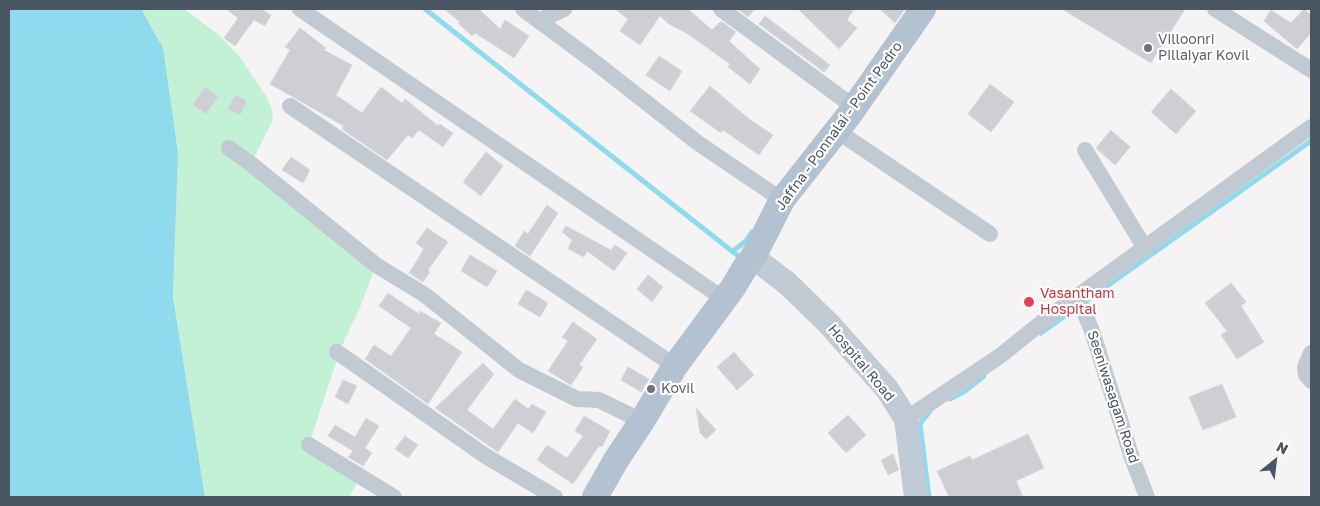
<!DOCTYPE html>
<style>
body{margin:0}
#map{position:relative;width:1320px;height:506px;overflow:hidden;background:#f5f3f3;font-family:"Golos Text",sans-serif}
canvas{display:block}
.frame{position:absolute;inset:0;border:10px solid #4a5661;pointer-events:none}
.north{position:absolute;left:1250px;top:436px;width:50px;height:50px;-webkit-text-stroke:4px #fff;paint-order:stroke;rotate:29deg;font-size:14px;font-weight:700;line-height:20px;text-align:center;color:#4a5661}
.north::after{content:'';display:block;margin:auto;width:18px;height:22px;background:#4a5661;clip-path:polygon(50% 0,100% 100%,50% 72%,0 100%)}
</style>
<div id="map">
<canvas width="1320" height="506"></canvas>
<div class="frame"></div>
<div class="north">N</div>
</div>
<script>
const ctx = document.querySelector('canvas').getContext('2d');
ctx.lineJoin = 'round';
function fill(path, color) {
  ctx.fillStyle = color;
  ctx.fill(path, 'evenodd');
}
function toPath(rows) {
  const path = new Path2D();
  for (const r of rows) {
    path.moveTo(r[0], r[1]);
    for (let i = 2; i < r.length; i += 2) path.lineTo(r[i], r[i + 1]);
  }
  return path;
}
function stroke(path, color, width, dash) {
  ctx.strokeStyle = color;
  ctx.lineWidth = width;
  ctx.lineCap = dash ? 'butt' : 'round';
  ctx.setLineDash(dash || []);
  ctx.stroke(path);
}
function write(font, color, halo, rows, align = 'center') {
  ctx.font = font + ' "Golos Text",sans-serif';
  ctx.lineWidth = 4.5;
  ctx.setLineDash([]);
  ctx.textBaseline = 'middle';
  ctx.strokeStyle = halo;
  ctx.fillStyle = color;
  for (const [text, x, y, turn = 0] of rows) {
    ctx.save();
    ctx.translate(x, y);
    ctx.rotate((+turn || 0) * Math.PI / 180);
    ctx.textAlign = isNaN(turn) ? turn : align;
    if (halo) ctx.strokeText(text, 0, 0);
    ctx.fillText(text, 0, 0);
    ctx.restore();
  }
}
const green = toPath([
 [141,9,184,9,219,35,239,56,266,96,273,112,272,122,251,164,376,265,361,305,340,350,309,444,360,477,349,497,205,497,173,297,178,154]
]);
const water = toPath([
 [9,9,141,9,163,48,178,154,173,297,205,497,9,497]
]);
const stream = toPath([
 [425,9,742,259],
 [733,251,746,241,752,232],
 [1041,333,1311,141],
 [950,399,965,391,984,376],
 [929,497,920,424,930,411]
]);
const building = toPath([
 [226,9,262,9,271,15,265,26,254,20,235,46,224,38,238,18,226,9],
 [444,9,479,9,500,29,505,20,529,36,514,58,475,33,472,36,458,23,460,22,444,9],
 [615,9,688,9,712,30,721,21,736,32,729,41,760,69,750,84,728,67,730,64,688,34,669,24,660,16,640,45,620,31,628,19,615,9],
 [738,9,755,9,748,17,738,9],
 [798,9,854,9,847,20,857,28,839,49,798,9],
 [880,9,905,9,895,23,880,9],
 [1062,9,1185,9,1151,63,1062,9],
 [1304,9,1311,15,1311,33,1297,49,1264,21,1271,10,1291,23,1304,9],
 [765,16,830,65,824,72,759,24,765,16],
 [300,28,326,48,324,50,352,65,336,95,362,113,381,87,402,103,405,99,438,126,440,124,453,133,443,147,419,130,412,138,408,135,387,160,342,129,344,126,270,84,290,50,285,47,300,28],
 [659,56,682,71,670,91,646,75,659,56],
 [990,84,1014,102,991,132,968,114,990,84],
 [710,86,749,119,773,135,759,155,723,130,721,133,690,111,710,86],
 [205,87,218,96,206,114,193,105,205,87],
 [1171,89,1196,111,1176,134,1151,112,1171,89],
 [235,95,247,101,240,115,228,109,235,95],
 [1111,130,1130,147,1115,165,1096,148,1111,130],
 [486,152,503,166,481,196,463,182,486,152],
 [291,157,310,170,303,183,282,170,291,157],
 [547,205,558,213,530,256,515,246,524,231,528,234,547,205],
 [566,226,611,250,615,245,627,253,614,271,587,251,584,257,568,249,572,240,562,232,566,226],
 [427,228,448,242,428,270,430,272,423,282,409,273,424,249,416,243,427,228],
 [470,255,497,271,487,287,461,271,470,255],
 [648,275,663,287,652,302,637,289,648,275],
 [1231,283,1246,302,1241,306,1264,342,1237,359,1221,335,1227,331,1205,303,1231,283],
 [526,290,548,303,540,317,518,304,526,290],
 [388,293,419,314,420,311,441,323,434,334,462,352,428,404,365,359,374,345,391,356,411,328,379,306,388,293],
 [573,322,597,339,579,365,583,367,571,385,548,371,568,341,562,337,573,322],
 [734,352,754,375,737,390,717,367,734,352],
 [483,363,494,374,467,410,493,429,515,399,528,409,532,404,546,412,533,433,518,423,498,452,435,408,483,363],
 [628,367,649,379,641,392,621,380,628,367],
 [343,380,357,386,348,404,335,397,343,380],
 [1222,384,1236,417,1203,430,1189,397,1222,384],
 [696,408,716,430,706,439,700,433,696,408],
 [848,415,866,435,846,453,828,433,848,415],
 [584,416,610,431,602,447,599,446,573,484,537,460,547,445,567,458,583,436,575,431,584,416],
 [366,418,379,426,365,448,372,453,363,466,348,457,353,451,328,436,335,425,355,437,366,418],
 [1028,434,1044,468,1016,481,1023,497,949,497,937,471,970,456,972,460,1028,434],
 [405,436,418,445,408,458,395,449,405,436],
 [893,454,899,470,888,475,881,460,893,454]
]);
const street = toPath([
 [300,9,724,299],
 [523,9,592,60,698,143,782,200],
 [721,9,854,107],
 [1215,9,1311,70],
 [539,21,564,9],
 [290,106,675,366],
 [837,131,990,234],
 [229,148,251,164,376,265,425,295,519,370,577,399,599,400,642,421],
 [1085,150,1145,248],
 [1078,297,1092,331,1132,458,1147,497],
 [337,352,484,455,555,497],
 [1311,353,1305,367,1306,375,1311,381],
 [906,419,1000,356,1046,319,1311,127],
 [309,445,394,497]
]);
const secondary = toPath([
 [753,257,788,284,829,324,887,389,906,419,916,497]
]);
const primary = toPath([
 [595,497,616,460,642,421,675,366,732,289,746,266,753,257,782,200,849,115,923,9]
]);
const markers = [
 [1148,48,5,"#6b7280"],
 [1029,302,6,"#e0444e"],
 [651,389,5,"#6b7280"]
];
const worshipNames = [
 ["Villoonri",1158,40],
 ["Pillaiyar Kovil",1158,56],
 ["Kovil",661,389]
];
const streetNames = [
 ["Jaffna - Ponnalai - Point Pedro",839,126,-54],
 ["Hospital Road",861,363,50],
 ["Seeniwasagam Road",1113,397,72]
];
const healthNames = [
 ["Vasantham",1040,294],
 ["Hospital",1040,310]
];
fill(green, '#c3f1d5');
fill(water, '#90daee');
stroke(stream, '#90daee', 5);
fill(building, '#cdcfd5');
stroke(building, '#d7d9de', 1);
stroke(street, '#c1cad2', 16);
stroke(secondary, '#c1cbd6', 24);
stroke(primary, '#b3c2d1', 26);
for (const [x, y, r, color] of markers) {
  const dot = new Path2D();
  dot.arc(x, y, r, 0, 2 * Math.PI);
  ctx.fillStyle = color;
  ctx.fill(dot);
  stroke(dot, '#fff', 2);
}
write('14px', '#5b616d', '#fff', worshipNames, 'left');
write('14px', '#4a5661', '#fff', streetNames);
write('14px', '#be3a42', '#fff', healthNames, 'left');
</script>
